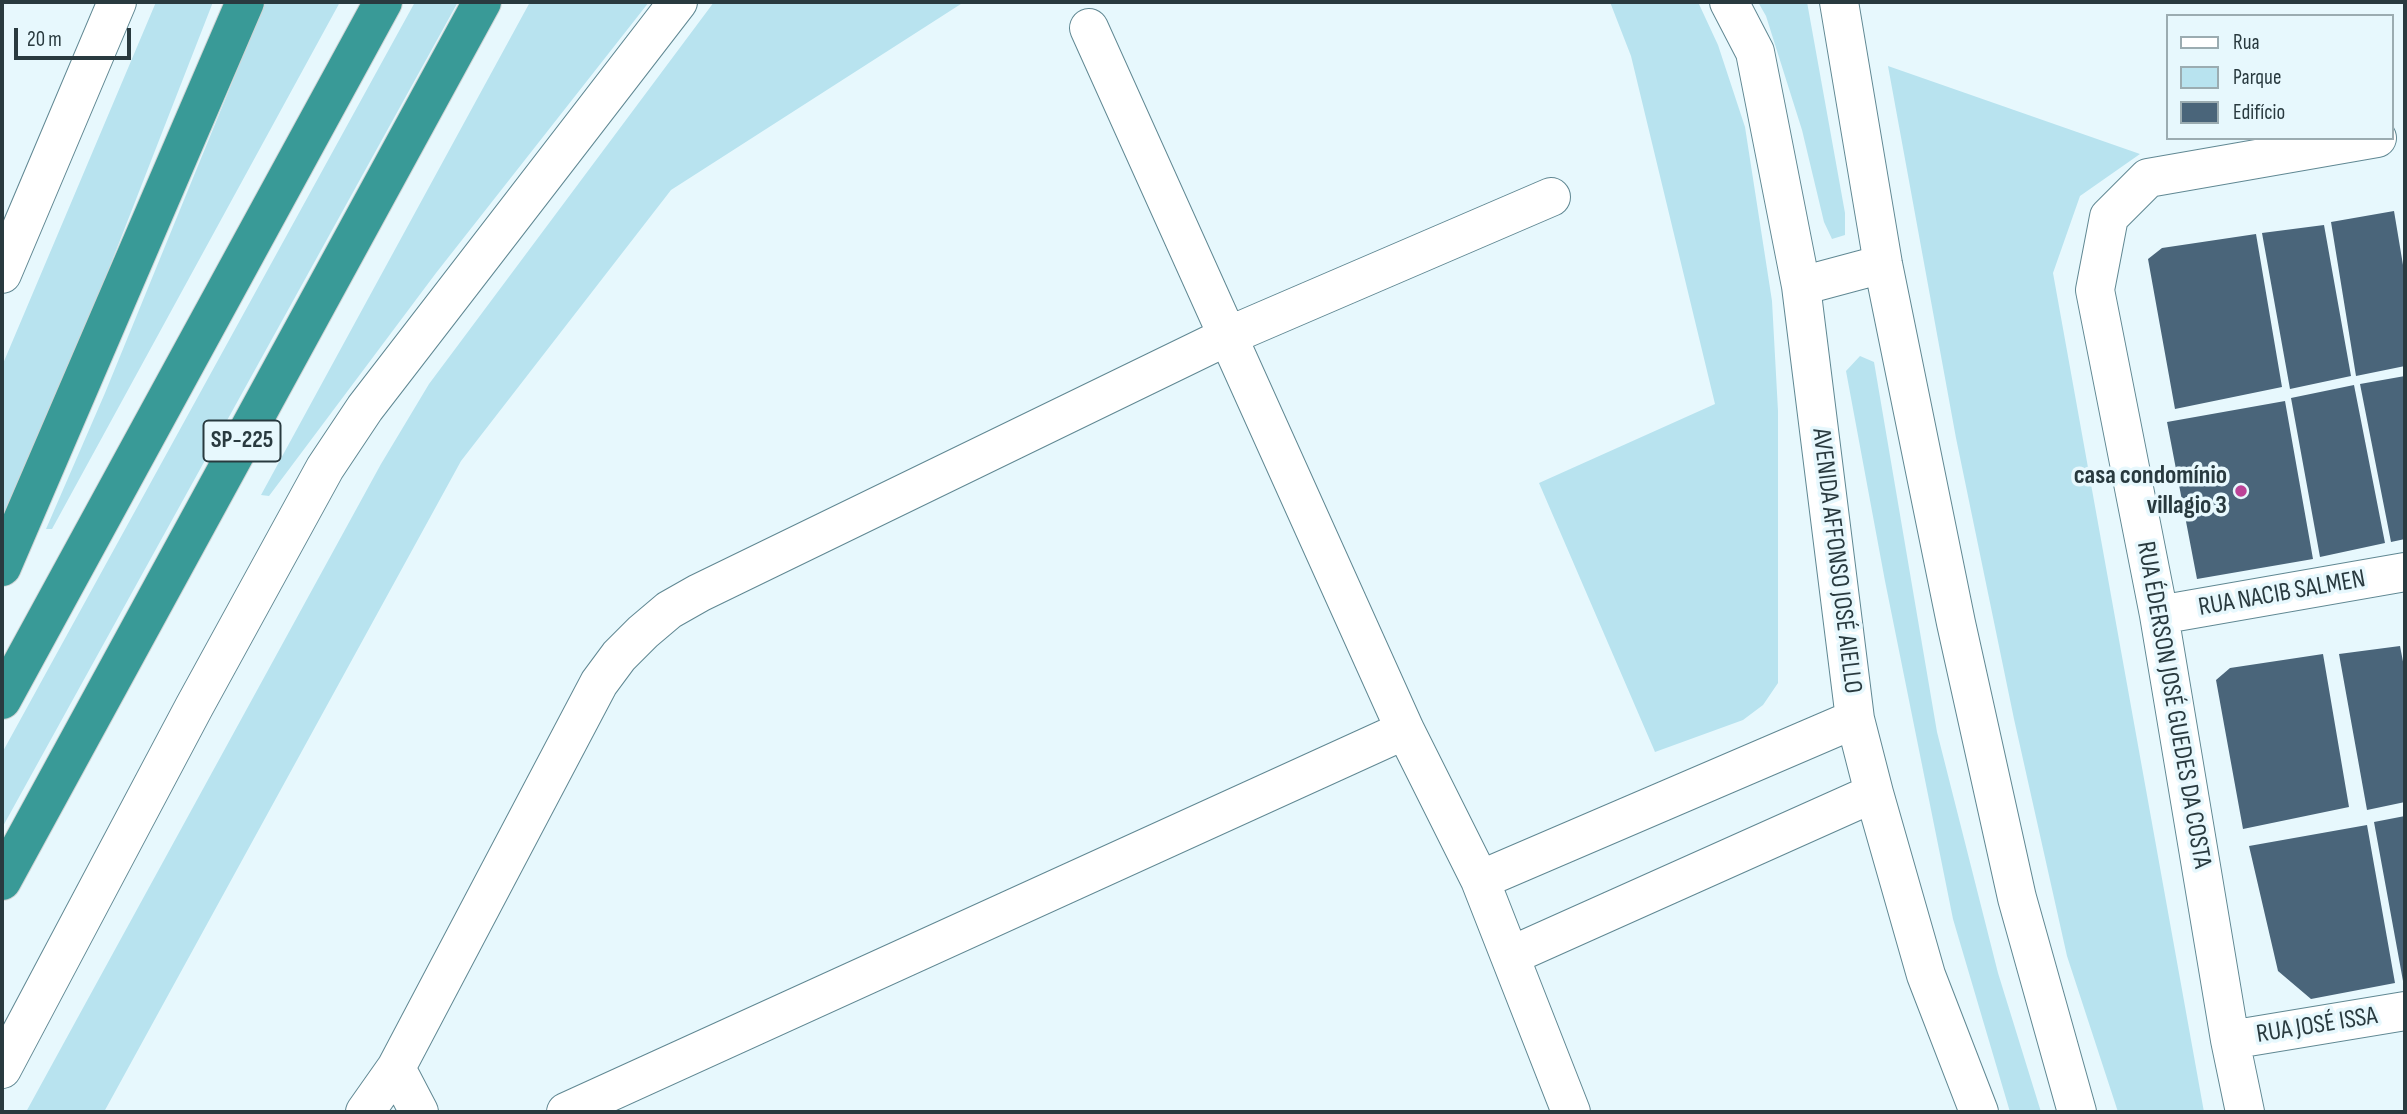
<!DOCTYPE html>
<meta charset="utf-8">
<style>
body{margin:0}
#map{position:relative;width:2407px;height:1114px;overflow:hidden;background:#e7f8fd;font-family:"Sofia Sans Condensed",sans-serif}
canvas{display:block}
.frame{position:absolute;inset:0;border:4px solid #293a3f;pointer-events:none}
.legend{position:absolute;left:2166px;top:14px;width:228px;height:126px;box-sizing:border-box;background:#e7f8fd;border:2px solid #9bacb1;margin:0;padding:9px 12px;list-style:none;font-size:21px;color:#293a3f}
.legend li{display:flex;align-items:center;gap:14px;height:35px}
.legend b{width:35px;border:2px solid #9bacb1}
.scale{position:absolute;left:14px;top:28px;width:117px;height:32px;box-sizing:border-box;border:4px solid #293a3f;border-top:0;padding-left:9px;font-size:21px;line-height:24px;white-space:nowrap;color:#293a3f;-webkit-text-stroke:5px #e7f8fd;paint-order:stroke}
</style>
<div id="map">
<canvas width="2407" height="1114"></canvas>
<div class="frame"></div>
<ul class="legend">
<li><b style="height:9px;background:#fff"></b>Rua</li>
<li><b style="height:19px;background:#b8e3ef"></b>Parque</li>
<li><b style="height:19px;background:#4a657a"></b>Edifício</li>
</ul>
<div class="scale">20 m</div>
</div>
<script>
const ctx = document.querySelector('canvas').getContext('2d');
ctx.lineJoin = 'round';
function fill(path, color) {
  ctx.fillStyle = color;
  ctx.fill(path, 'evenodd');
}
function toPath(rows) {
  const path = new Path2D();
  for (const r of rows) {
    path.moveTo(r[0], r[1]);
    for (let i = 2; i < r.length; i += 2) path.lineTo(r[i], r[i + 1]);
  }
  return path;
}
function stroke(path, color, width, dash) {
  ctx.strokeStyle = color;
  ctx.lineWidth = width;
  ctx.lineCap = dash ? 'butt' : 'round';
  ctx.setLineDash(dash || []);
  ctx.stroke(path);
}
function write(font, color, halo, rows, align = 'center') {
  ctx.font = font + ' "Sofia Sans Condensed",sans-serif';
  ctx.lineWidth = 7;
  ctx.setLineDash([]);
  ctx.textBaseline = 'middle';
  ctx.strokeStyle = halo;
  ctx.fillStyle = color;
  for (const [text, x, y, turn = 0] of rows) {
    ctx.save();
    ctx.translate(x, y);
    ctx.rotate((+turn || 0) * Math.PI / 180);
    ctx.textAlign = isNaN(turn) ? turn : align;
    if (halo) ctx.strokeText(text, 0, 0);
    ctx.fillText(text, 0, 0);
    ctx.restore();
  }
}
const green = toPath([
 [156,2,213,2,110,266,2,532,2,366],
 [265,2,340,2,52,529,46,529,105,393],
 [415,2,458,2,2,828,2,753],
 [530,2,649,2,436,273,269,496,261,495],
 [714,2,964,2,671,190,461,461,104,1112,26,1112,381,464,429,384],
 [1610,2,1698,2,1718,45,1745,127,1772,301,1778,411,1778,683,1763,705,1743,720,1655,752,1539,483,1715,404,1631,56],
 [1758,2,1807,2,1845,213,1845,235,1832,239,1824,222,1802,130,1766,16],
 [1888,66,2140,154,2080,196,2053,273,2204,1112,2118,1112,2067,956,2014,719,1956,438],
 [1860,356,1874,362,1937,732,1998,973,2041,1112,2010,1112,1953,919,1885,581,1846,371]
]);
const building = toPath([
 [2394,211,2405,277,2405,366,2356,376,2331,222],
 [2324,225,2351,376,2290,389,2262,233],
 [2256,234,2282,387,2175,409,2148,259,2162,248],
 [2405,376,2405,539,2391,542,2360,384],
 [2354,385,2385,543,2320,557,2291,398],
 [2285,401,2313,559,2197,579,2167,422],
 [2400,646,2405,672,2405,802,2367,810,2339,654],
 [2323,654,2349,807,2243,829,2216,680,2230,668],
 [2405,816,2405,980,2403,981,2374,822],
 [2367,825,2395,983,2311,999,2278,971,2249,846]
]);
const minor = toPath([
 [1729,2,1755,52,1801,286,1855,719,1874,793,1926,975,1979,1112],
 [1839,2,1883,264,1956,623,2017,898,2077,1112],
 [1089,28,1405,730,1480,880,1571,1112],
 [2,274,117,2],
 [1801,286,1883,264],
 [2159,615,2405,572],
 [1480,880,1855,719],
 [1510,956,1874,793],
 [2230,1040,2405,1011],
 [396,1068,419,1112],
 [2,1069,194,707,325,468,365,408,678,2],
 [365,1112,396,1068,599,683,619,656,643,632,669,610,699,593,1228,336,1551,197],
 [566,1112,1405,730],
 [2245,1112,2230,1040,2159,615,2095,290,2109,217,2148,178,2377,138]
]);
const highway = toPath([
 [2,567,245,2],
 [2,700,383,2],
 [2,881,482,2]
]);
const markers = [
 [2241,491,7,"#bc4397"]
];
const shields = [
 [242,441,77]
];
const shieldNames = [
 ["SP-225",242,441]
];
const poiNames = [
 ["casa condomínio",2227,476],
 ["villagio 3",2227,506]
];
const streetNames = [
 ["AVENIDA AFFONSO JOSÉ AIELLO",1836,561,83],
 ["RUA NACIB SALMEN",2282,594,-10],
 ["RUA ÉDERSON JOSÉ GUEDES DA COSTA",2173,705,80],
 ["RUA JOSÉ ISSA",2317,1026,-9]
];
fill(green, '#b8e3ef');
fill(building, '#4a657a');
stroke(minor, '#608893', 40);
stroke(highway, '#d0d4d5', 40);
stroke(minor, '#fff', 38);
stroke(highway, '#399a97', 38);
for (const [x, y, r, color] of markers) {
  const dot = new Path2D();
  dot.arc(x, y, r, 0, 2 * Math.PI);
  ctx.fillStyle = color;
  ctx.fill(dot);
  stroke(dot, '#e7f8fd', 2.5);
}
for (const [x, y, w] of shields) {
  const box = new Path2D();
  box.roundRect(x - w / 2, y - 20.5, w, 41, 5);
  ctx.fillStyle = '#e7f8fd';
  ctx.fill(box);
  stroke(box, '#293a3f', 2);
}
write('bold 24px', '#293a3f', null, shieldNames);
write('bold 26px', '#293a3f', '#e7f8fd', poiNames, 'right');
write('26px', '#293a3f', '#e7f8fd', streetNames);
</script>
